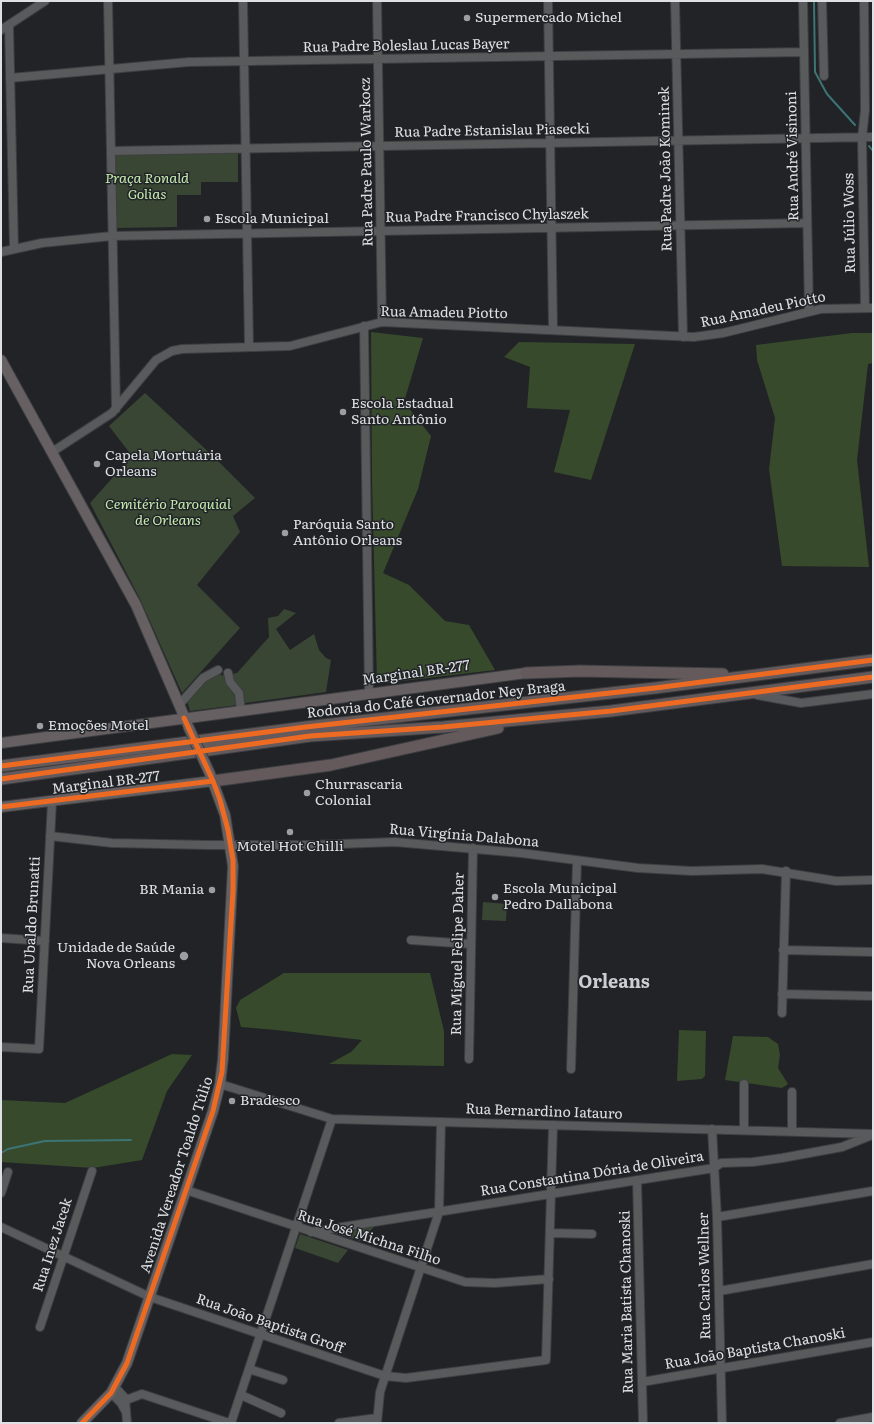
<!DOCTYPE html>
<meta charset="utf-8">
<style>
body{margin:0}
#map{position:relative;width:874px;height:1424px;overflow:hidden;background:#212326;font-family:Literata,serif}
canvas{display:block}
.frame{position:absolute;inset:0;border:2px solid #dee0e3;pointer-events:none}
</style>
<div id="map">
<canvas width="874" height="1424"></canvas>
<div class="frame"></div>
</div>
<script>
const ctx = document.querySelector('canvas').getContext('2d');
ctx.lineJoin = 'round';
function fill(path, color) {
  ctx.fillStyle = color;
  ctx.fill(path, 'evenodd');
}
function toPath(rows) {
  const path = new Path2D();
  for (const r of rows) {
    path.moveTo(r[0], r[1]);
    for (let i = 2; i < r.length; i += 2) path.lineTo(r[i], r[i + 1]);
  }
  return path;
}
function stroke(path, color, width, dash) {
  ctx.strokeStyle = color;
  ctx.lineWidth = width;
  ctx.lineCap = dash ? 'butt' : 'round';
  ctx.setLineDash(dash || []);
  ctx.stroke(path);
}
function write(font, color, halo, rows, align = 'center') {
  ctx.font = font + ' Literata,serif';
  ctx.lineWidth = 3;
  ctx.setLineDash([]);
  ctx.textBaseline = 'middle';
  ctx.strokeStyle = halo;
  ctx.fillStyle = color;
  for (const [text, x, y, turn = 0] of rows) {
    ctx.save();
    ctx.translate(x, y);
    ctx.rotate((+turn || 0) * Math.PI / 180);
    ctx.textAlign = isNaN(turn) ? turn : align;
    if (halo) ctx.strokeText(text, 0, 0);
    ctx.fillText(text, 0, 0);
    ctx.restore();
  }
}
const green = toPath([
 [238,152,238,182,201,182,201,195,177,195,177,227,116,228,115,155],
 [145,393,213,456,255,498,233,516,240,532,197,585,240,628,182,693,140,599,90,503,132,456,109,426],
 [284,609,296,613,276,629,290,650,314,634,319,650,326,658,331,660,326,692,245,703,241,689,233,681,232,674,237,673,269,637,268,618,278,616],
 [217,674,225,676,235,691,238,705,190,711,187,701,207,680],
 [483,902,507,904,506,921,482,920],
 [377,1224,360,1241,331,1232],
 [300,1234,348,1250,338,1263,295,1248]
]);
const forest = toPath([
 [371,332,423,338,404,402,431,436,418,489,383,573,409,585,445,621,469,625,495,670,377,684,372,480],
 [852,333,873,333,873,363,868,364,857,460,869,567,782,566,769,469,775,418,757,360,756,345],
 [519,342,635,344,591,480,554,472,570,410,527,408,530,367,504,357],
 [284,973,430,973,444,1031,444,1066,329,1064,351,1052,362,1040,276,1030,241,1027,236,1008,240,1000],
 [679,1030,706,1031,705,1076,702,1079,677,1081],
 [733,1036,768,1037,778,1044,780,1055,778,1068,788,1084,782,1088,725,1080],
 [172,1054,192,1055,167,1091,142,1160,93,1168,1,1162,1,1100,65,1103]
]);
const stream = toPath([
 [814,1,815,72,827,94,855,125],
 [869,146,873,151],
 [1,1153,8,1149,45,1141,131,1140]
]);
const minor = toPath([
 [108,1,116,409],
 [243,1,249,347],
 [377,1,382,322],
 [548,1,553,329],
 [675,1,683,337],
 [803,1,809,311],
 [822,1,824,76],
 [864,1,865,110,862,138,865,308],
 [9,25,14,249],
 [1,30,45,1],
 [10,78,189,62,804,52],
 [111,151,873,137],
 [1,252,42,243,112,236,807,223],
 [364,326,369,694],
 [52,452,112,413,156,360,172,351,182,349,290,346,382,322,694,337,723,333,821,309,873,308],
 [228,673,230,682,239,693,241,711],
 [757,695,801,703,873,694],
 [179,705,203,678,218,670],
 [50,836,112,843,208,845,311,845,395,842,521,853,638,868,692,871,762,869,836,881,873,880],
 [1,938,45,941],
 [411,940,471,944],
 [783,950,873,952],
 [782,994,873,996],
 [782,1013,786,871],
 [1,1047,39,1049,52,802],
 [469,1059,473,848],
 [571,1069,577,861],
 [220,1084,332,1119,873,1134],
 [792,1092,792,1131],
 [712,1129,717,1217,722,1423],
 [744,1130,744,1084],
 [637,1180,643,1423],
 [186,1190,465,1282,495,1283,549,1279],
 [1,1193,8,1172],
 [717,1217,873,1191],
 [1,1227,150,1297,385,1376,406,1378,546,1360,553,1125],
 [311,1232,714,1168,721,1163,753,1162,782,1158,842,1147,872,1135],
 [550,1233,592,1234],
 [719,1291,873,1264],
 [40,1327,92,1171],
 [249,1369,283,1380],
 [642,1382,873,1342],
 [115,1387,125,1398,127,1423],
 [111,1393,121,1403,126,1412],
 [241,1395,281,1413],
 [126,1400,142,1394,229,1423],
 [231,1423,332,1119],
 [339,1423,377,1418],
 [377,1423,380,1392,439,1212,441,1122],
 [840,1423,873,1417]
]);
const major = toPath([
 [1,360,136,605,187,723],
 [1,743,526,673],
 [1,807,213,781],
 [82,1423,111,1393,127,1363,213,1111,220,1084,223,1059,233,866,225,815,210,774]
]);
const highway = toPath([
 [526,673,580,671,723,674],
 [1,766,306,727,655,688,873,660],
 [1,779,310,736,443,727,611,711,873,677],
 [213,781,331,765,498,728]
]);
const majorBridge = toPath([
 [188,726,210,774]
]);
const cycleway = toPath([
 [1,766,306,727,655,688,873,660],
 [1,779,310,736,443,727,611,711,873,677],
 [1,807,213,781],
 [82,1423,111,1393,127,1363,213,1111,222,1072,233,890,233,860,228,830,220,800,213,781,184,718]
]);
const markers = [
 [467,18,4,"#9c9ea1"],
 [207,219,4,"#9c9ea1"],
 [343,412,4,"#9c9ea1"],
 [97,464,4,"#9c9ea1"],
 [285,533,4,"#9c9ea1"],
 [40,726,4,"#9c9ea1"],
 [307,793,4,"#9c9ea1"],
 [290,832,4,"#9c9ea1"],
 [212,890,4,"#9c9ea1"],
 [495,897,4,"#9c9ea1"],
 [184,956,5,"#9c9ea1"],
 [232,1101,4,"#9c9ea1"]
];
const poiNames = [
 ["Supermercado Michel",475,18],
 ["Escola Municipal",215,219],
 ["Escola Estadual",351,404],
 ["Santo Antônio",351,420],
 ["Capela Mortuária",105,456],
 ["Orleans",105,472],
 ["Paróquia Santo",293,525],
 ["Antônio Orleans",293,541],
 ["Emoções Motel",48,726],
 ["Churrascaria",315,785],
 ["Colonial",315,801],
 ["Motel Hot Chilli",290,847,"center"],
 ["Escola Municipal",503,889],
 ["Pedro Dallabona",503,905],
 ["BR Mania",204,890,"right"],
 ["Unidade de Saúde",175,948,"right"],
 ["Nova Orleans",175,964,"right"],
 ["Bradesco",240,1101]
];
const streetNames = [
 ["Rua Padre Boleslau Lucas Bayer",406,46,-1],
 ["Rua Padre Estanislau Piasecki",492,131,-1],
 ["Rua André Visinoni",793,156,-91],
 ["Rua Padre Paulo Warkocz",367,162,-91],
 ["Rua Padre João Kominek",666,169,-91],
 ["Rua Padre Francisco Chylaszek",487,216,-1],
 ["Rua Júlio Woss",850,223,-91],
 ["Rua Amadeu Piotto",763,310,-12],
 ["Rua Amadeu Piotto",444,313,1],
 ["Marginal BR-277",416,673,-8],
 ["Rodovia do Café Governador Ney Braga",436,700,-6],
 ["Marginal BR-277",106,783,-7],
 ["Rua Virgínia Dalabona",464,836,5],
 ["Rua Ubaldo Brunatti",32,925,-87],
 ["Rua Miguel Felipe Daher",458,954,-89],
 ["Rua Bernardino Iatauro",544,1112,2],
 ["Rua Constantina Dória de Oliveira",592,1174,-9],
 ["Avenida Vereador Toaldo Túlio",177,1175,-72],
 ["Rua José Michna Filho",369,1238,18],
 ["Rua Inez Jacek",53,1245,-72],
 ["Rua Carlos Wellner",705,1276,-91],
 ["Rua Maria Batista Chanoski",627,1302,-91],
 ["Rua João Baptista Groff",270,1324,19],
 ["Rua João Baptista Chanoski",755,1349,-10]
];
const parkNames = [
 ["Praça Ronald",147,179],
 ["Golias",147,195],
 ["Cemitério Paroquial",168,505],
 ["de Orleans",168,521]
];
const districtNames = [
 ["Orleans",614,983]
];
fill(green, '#3a4634');
fill(forest, '#374a2c');
stroke(stream, '#3d7475', 2);
stroke(minor, '#3d3e41', 10);
stroke(major, '#3d3e41', 12);
stroke(highway, '#3d3e41', 13);
stroke(minor, '#595a5c', 8);
stroke(major, '#666062', 10);
stroke(highway, '#645a5c', 11);
stroke(majorBridge, '#3d3e41', 12, []);
stroke(majorBridge, '#666062', 10);
stroke(cycleway, '#ed6a23', 5);
for (const [x, y, r, color] of markers) {
  const dot = new Path2D();
  dot.arc(x, y, r, 0, 2 * Math.PI);
  ctx.fillStyle = color;
  ctx.fill(dot);
  stroke(dot, '#202327', 1.5);
}
write('14px', '#dee0e3', '#202327', poiNames, 'left');
write('14px', '#dee0e3', '#202327', streetNames);
write('italic 14px', '#c5ecae', '#202327', parkNames);
write('bold 18px', '#caced3', '#202327', districtNames);
</script>
